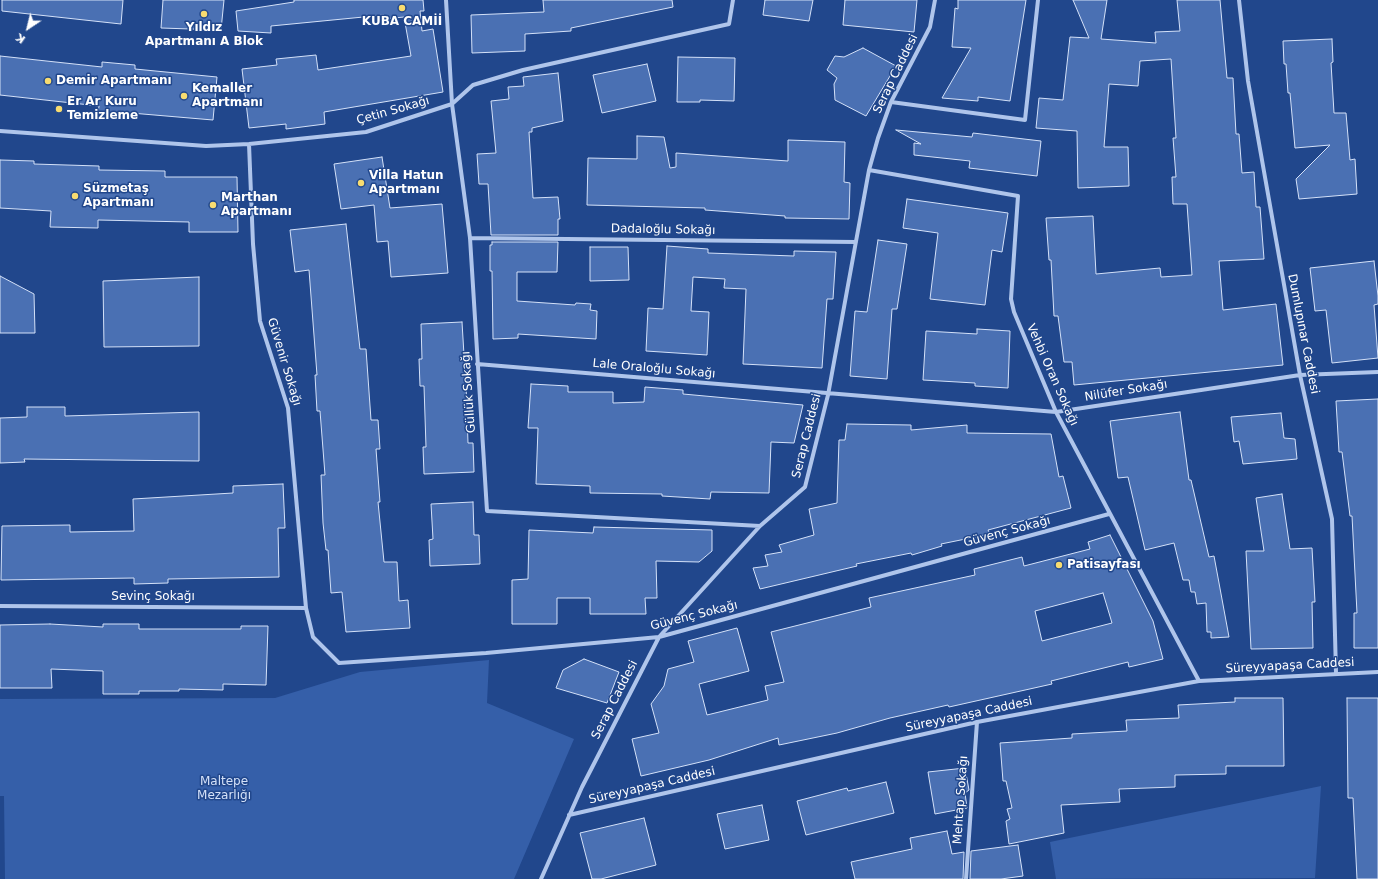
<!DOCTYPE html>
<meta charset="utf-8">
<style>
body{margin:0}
#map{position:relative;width:1378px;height:879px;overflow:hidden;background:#21478c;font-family:"DejaVu Sans",sans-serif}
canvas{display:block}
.north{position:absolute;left:8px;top:8px;width:40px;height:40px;-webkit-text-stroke:3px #21478c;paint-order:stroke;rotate:215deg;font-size:11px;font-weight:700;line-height:16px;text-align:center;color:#fff}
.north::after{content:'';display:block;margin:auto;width:14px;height:18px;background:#fff;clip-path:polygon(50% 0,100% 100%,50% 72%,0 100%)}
</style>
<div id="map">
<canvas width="1378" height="879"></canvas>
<div class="north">K</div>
</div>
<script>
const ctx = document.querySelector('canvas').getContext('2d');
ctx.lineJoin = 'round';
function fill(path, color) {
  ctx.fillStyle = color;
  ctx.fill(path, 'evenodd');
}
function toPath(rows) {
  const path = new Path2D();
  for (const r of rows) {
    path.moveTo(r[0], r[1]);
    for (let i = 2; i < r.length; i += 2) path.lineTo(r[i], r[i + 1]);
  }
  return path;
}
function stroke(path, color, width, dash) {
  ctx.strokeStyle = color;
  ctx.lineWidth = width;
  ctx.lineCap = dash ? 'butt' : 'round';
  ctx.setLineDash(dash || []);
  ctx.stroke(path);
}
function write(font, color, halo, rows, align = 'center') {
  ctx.font = font + ' "DejaVu Sans",sans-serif';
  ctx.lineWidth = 3;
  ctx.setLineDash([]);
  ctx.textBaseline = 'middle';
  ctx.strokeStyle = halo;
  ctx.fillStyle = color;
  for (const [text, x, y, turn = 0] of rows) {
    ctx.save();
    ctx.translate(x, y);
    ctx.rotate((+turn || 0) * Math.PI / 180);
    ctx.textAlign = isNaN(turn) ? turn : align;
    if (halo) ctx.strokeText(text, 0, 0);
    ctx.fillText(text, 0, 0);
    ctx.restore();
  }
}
const green = toPath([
 [489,660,487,703,574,739,514,879,5,879,4,796,0,796,0,699,275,698,360,672],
 [1321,786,1315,878,1056,879,1050,842]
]);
const building = toPath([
 [2,0,123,0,121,24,2,11,2,0],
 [163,0,224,0,221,30,161,28,163,0],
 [294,0,423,0,424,11,420,11,422,31,433,29,443,92,324,112,325,124,286,129,286,124,249,128,242,69,277,65,276,59,316,55,318,70,411,56,404,17,384,19,384,15,271,26,271,33,238,31,236,11,294,2,294,0],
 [543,0,672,0,673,7,571,28,571,31,525,34,525,51,472,53,471,15,544,12,543,0],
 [765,0,813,0,809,21,763,15,765,0],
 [845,0,917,0,914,32,843,25,845,0],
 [958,0,1026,0,1010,101,978,97,978,101,942,98,971,48,952,47,955,8,958,9,958,0],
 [1073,0,1107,0,1101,39,1156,43,1155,32,1180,31,1177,0,1220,0,1227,78,1233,78,1236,134,1239,134,1242,173,1254,172,1256,207,1260,207,1264,259,1219,261,1223,310,1276,304,1283,365,1074,385,1072,362,1064,362,1058,316,1054,316,1051,260,1049,260,1046,218,1093,216,1096,274,1160,268,1161,277,1192,275,1187,204,1173,204,1172,177,1176,177,1173,138,1176,138,1171,59,1140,61,1138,86,1109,84,1104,147,1128,147,1129,186,1078,188,1077,131,1036,128,1039,98,1063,100,1070,37,1089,38,1073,0],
 [1332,39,1333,62,1331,63,1334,113,1346,113,1350,160,1355,159,1357,194,1299,199,1296,179,1330,145,1295,148,1290,93,1288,93,1286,64,1284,64,1283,41,1332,39],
 [863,48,896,66,866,116,835,100,834,84,837,78,827,70,835,56,844,57,863,48],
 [0,56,102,67,102,62,135,65,135,69,217,77,213,120,131,113,131,116,98,113,99,106,0,95,0,56],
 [678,57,735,58,734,101,700,100,700,102,677,102,678,57],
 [647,64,656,101,602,113,593,75,647,64],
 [558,73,563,121,532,128,532,132,529,132,533,198,558,197,560,219,558,219,558,235,491,235,488,184,479,184,477,154,496,153,491,101,509,99,508,87,524,86,523,77,558,73],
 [896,130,972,137,973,133,1041,141,1037,176,969,168,970,161,914,155,914,143,921,144,896,130],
 [637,136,664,137,670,168,676,167,676,153,788,161,788,140,845,142,844,182,850,183,849,219,785,218,785,216,705,210,705,208,587,205,588,158,637,159,637,136],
 [382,157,390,208,442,204,448,273,391,277,388,241,377,242,374,205,341,209,334,164,382,157],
 [0,160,34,161,34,164,99,166,99,170,165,171,165,177,237,177,238,232,189,232,189,222,98,220,98,228,50,227,51,211,0,208,0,160],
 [907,199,1008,213,1002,252,992,250,985,305,930,299,938,233,903,228,907,199],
 [346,224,360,349,366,349,371,420,378,420,380,449,376,449,380,502,378,502,384,562,397,562,399,601,408,600,410,628,346,632,342,592,331,593,328,550,326,550,323,523,321,475,325,475,320,411,317,411,315,375,317,375,309,270,295,272,290,230,346,224],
 [878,240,907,244,897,309,892,309,887,379,850,376,855,311,867,312,878,240],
 [492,242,558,242,557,272,517,272,517,301,575,305,576,303,591,304,590,310,597,311,596,339,518,334,518,338,493,339,492,271,490,271,490,245,492,245,492,242],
 [667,246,708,249,708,253,794,256,794,251,836,252,833,299,827,299,822,368,743,364,746,289,724,288,725,279,693,277,691,311,709,312,707,355,646,351,648,308,663,309,667,246],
 [590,247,628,247,629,280,590,281,590,247],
 [1374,261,1378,296,1378,304,1374,305,1378,358,1332,363,1326,310,1315,311,1310,268,1374,261],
 [0,276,34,294,35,333,0,333,0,276],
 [199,277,199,346,104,347,103,281,199,277],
 [462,322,464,355,468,354,470,384,466,384,468,443,473,443,474,472,424,474,423,447,426,447,424,386,420,386,419,359,422,359,421,324,462,322],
 [977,329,1010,331,1008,388,975,386,975,383,923,380,926,331,977,334,977,329],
 [531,384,568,386,568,392,613,392,613,403,644,402,645,387,683,390,683,394,803,405,794,443,771,442,769,493,711,492,710,499,662,496,662,494,590,493,590,486,536,484,538,428,528,428,531,384],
 [1378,399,1378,648,1354,648,1354,613,1357,613,1352,516,1350,516,1342,452,1339,452,1336,401,1378,399],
 [27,407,65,407,65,416,199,412,199,461,24,459,25,462,0,463,0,418,27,417,27,407],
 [1180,412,1189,480,1191,480,1209,557,1214,556,1229,637,1211,638,1211,632,1207,632,1206,603,1197,604,1195,592,1191,592,1189,580,1183,580,1174,543,1145,550,1128,477,1118,478,1110,421,1180,412],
 [1281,413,1284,438,1295,439,1297,459,1243,464,1239,441,1234,442,1231,417,1281,413],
 [847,424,911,425,911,430,967,425,967,433,1051,434,1059,477,1063,476,1071,508,988,530,990,534,941,544,942,546,912,555,911,553,856,564,857,566,760,589,753,568,768,566,765,555,782,552,779,545,814,535,809,509,837,503,839,440,845,440,847,424],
 [283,484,285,528,278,528,279,577,168,579,168,583,134,584,134,578,1,580,2,526,70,525,70,532,134,531,133,499,233,493,233,486,283,484],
 [1282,494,1290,549,1312,548,1315,602,1312,602,1313,648,1251,649,1246,551,1264,551,1256,498,1282,494],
 [473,502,474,535,479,535,480,564,430,566,429,540,433,539,431,504,473,502],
 [594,527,712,530,712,551,699,562,656,561,657,598,645,598,646,614,590,614,590,598,557,598,557,624,512,624,512,580,528,579,529,530,593,533,594,527],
 [1110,535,1153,621,1163,659,1129,667,1128,662,1051,681,1052,684,949,707,948,705,890,718,837,733,779,745,778,738,709,760,641,776,632,739,659,733,651,704,664,686,668,669,694,662,688,641,737,628,749,671,699,684,707,715,768,700,765,686,784,682,771,632,871,607,869,598,975,575,974,569,1022,557,1024,566,1090,549,1088,542,1110,535],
 [1103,593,1112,623,1042,641,1035,611,1103,593],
 [50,624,103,627,103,624,139,624,139,629,241,629,241,626,268,626,266,685,223,684,223,690,179,689,179,691,139,691,139,694,103,694,103,671,51,669,52,688,0,688,0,625,50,624],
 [584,659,619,672,607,703,556,688,563,670,584,659],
 [1235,698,1283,698,1284,766,1226,766,1226,774,1175,775,1175,787,1119,789,1120,802,1061,805,1064,833,1009,844,1006,821,1010,819,1007,809,1012,808,1006,781,1003,781,1000,743,1072,738,1072,734,1127,731,1126,720,1179,718,1178,705,1235,702,1235,698],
 [1347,698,1378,698,1378,879,1357,879,1353,798,1348,798,1347,698],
 [965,768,969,790,965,793,967,808,935,814,928,772,965,768],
 [886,782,894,813,806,835,797,801,847,788,848,791,886,782],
 [762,805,769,840,725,849,717,814,762,805],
 [644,818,656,865,601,879,592,879,580,833,644,818],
 [947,831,952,854,964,852,963,879,855,879,851,862,912,849,910,838,947,831],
 [1018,845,1023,876,1001,879,970,879,971,851,1018,845]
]);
const street = toPath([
 [446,0,452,104,470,238,487,511,760,526],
 [1239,0,1248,81,1300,375,1332,519,1336,673],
 [891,102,1025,120,1038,0],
 [0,131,206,146,249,144,366,132,452,104,473,85,523,70,729,24,733,0],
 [249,144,253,244,260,321,288,408,306,608,313,637,339,663,486,653,659,637,1109,514],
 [869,170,1018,196,1011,299,1014,312,1056,412,1199,681],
 [470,238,856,242],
 [477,364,1056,412,1300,375,1378,372],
 [0,606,306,608],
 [569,815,977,722,1199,681,1378,672],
 [541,879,582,787,659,637,760,526,805,487,828,395,869,170,878,138,891,102,930,27,935,0],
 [966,879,977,722]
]);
const markers = [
 [402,8,4,"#f8dc70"],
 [204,14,4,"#f8dc70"],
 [48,81,4,"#f8dc70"],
 [184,96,4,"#f8dc70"],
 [59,109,4,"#f8dc70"],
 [361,183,4,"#f8dc70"],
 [75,196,4,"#f8dc70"],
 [213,205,4,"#f8dc70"],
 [1059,565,4,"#f8dc70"]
];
const poiNames = [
 ["KUBA CAMİİ",402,22,"center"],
 ["Yıldız",204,28,"center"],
 ["Apartmanı A Blok",204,42,"center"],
 ["Demir Apartmanı",56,81],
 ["Kemaller",192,89],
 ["Apartmanı",192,103],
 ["Er Ar Kuru",67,102],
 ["Temizleme",67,116],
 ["Villa Hatun",369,176],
 ["Apartmanı",369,190],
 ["Süzmetaş",83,189],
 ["Apartmanı",83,203],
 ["Marthan",221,198],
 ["Apartmanı",221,212],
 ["Patisayfası",1067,565]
];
const streetNames = [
 ["Serap Caddesi",896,74,-64],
 ["Çetin Sokağı",393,111,-16],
 ["Dadaloğlu Sokağı",663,230,1],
 ["Dumlupınar Caddesi",1303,334,79],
 ["Güvenir Sokağı",284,362,73],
 ["Lale Oraloğlu Sokağı",654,369,5],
 ["Vehbi Oran Sokağı",1052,375,66],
 ["Nilüfer Sokağı",1126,391,-9],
 ["Güllük Sokağı",469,392,-94],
 ["Serap Caddesi",807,436,-76],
 ["Güvenç Sokağı",1007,532,-15],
 ["Sevinç Sokağı",153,597],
 ["Güvenç Sokağı",694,616,-14],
 ["Süreyyapaşa Caddesi",1290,666,-3],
 ["Serap Caddesi",615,700,-63],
 ["Süreyyapaşa Caddesi",969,715,-12],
 ["Süreyyapaşa Caddesi",652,786,-13],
 ["Mehtap Sokağı",961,800,-86]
];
const parkNames = [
 ["Maltepe",224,782],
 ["Mezarlığı",224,796]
];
fill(green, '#355fa9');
fill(building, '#4a70b3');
stroke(building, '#d4e1f8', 1);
stroke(street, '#afc5eb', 4);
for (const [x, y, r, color] of markers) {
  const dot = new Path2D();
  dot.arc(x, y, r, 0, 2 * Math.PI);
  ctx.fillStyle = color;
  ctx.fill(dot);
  stroke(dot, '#21478c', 1.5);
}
write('bold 12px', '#fff', '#21478c', poiNames, 'left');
write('12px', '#fff', '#21478c', streetNames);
write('12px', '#d4e1f8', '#21478c', parkNames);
</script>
